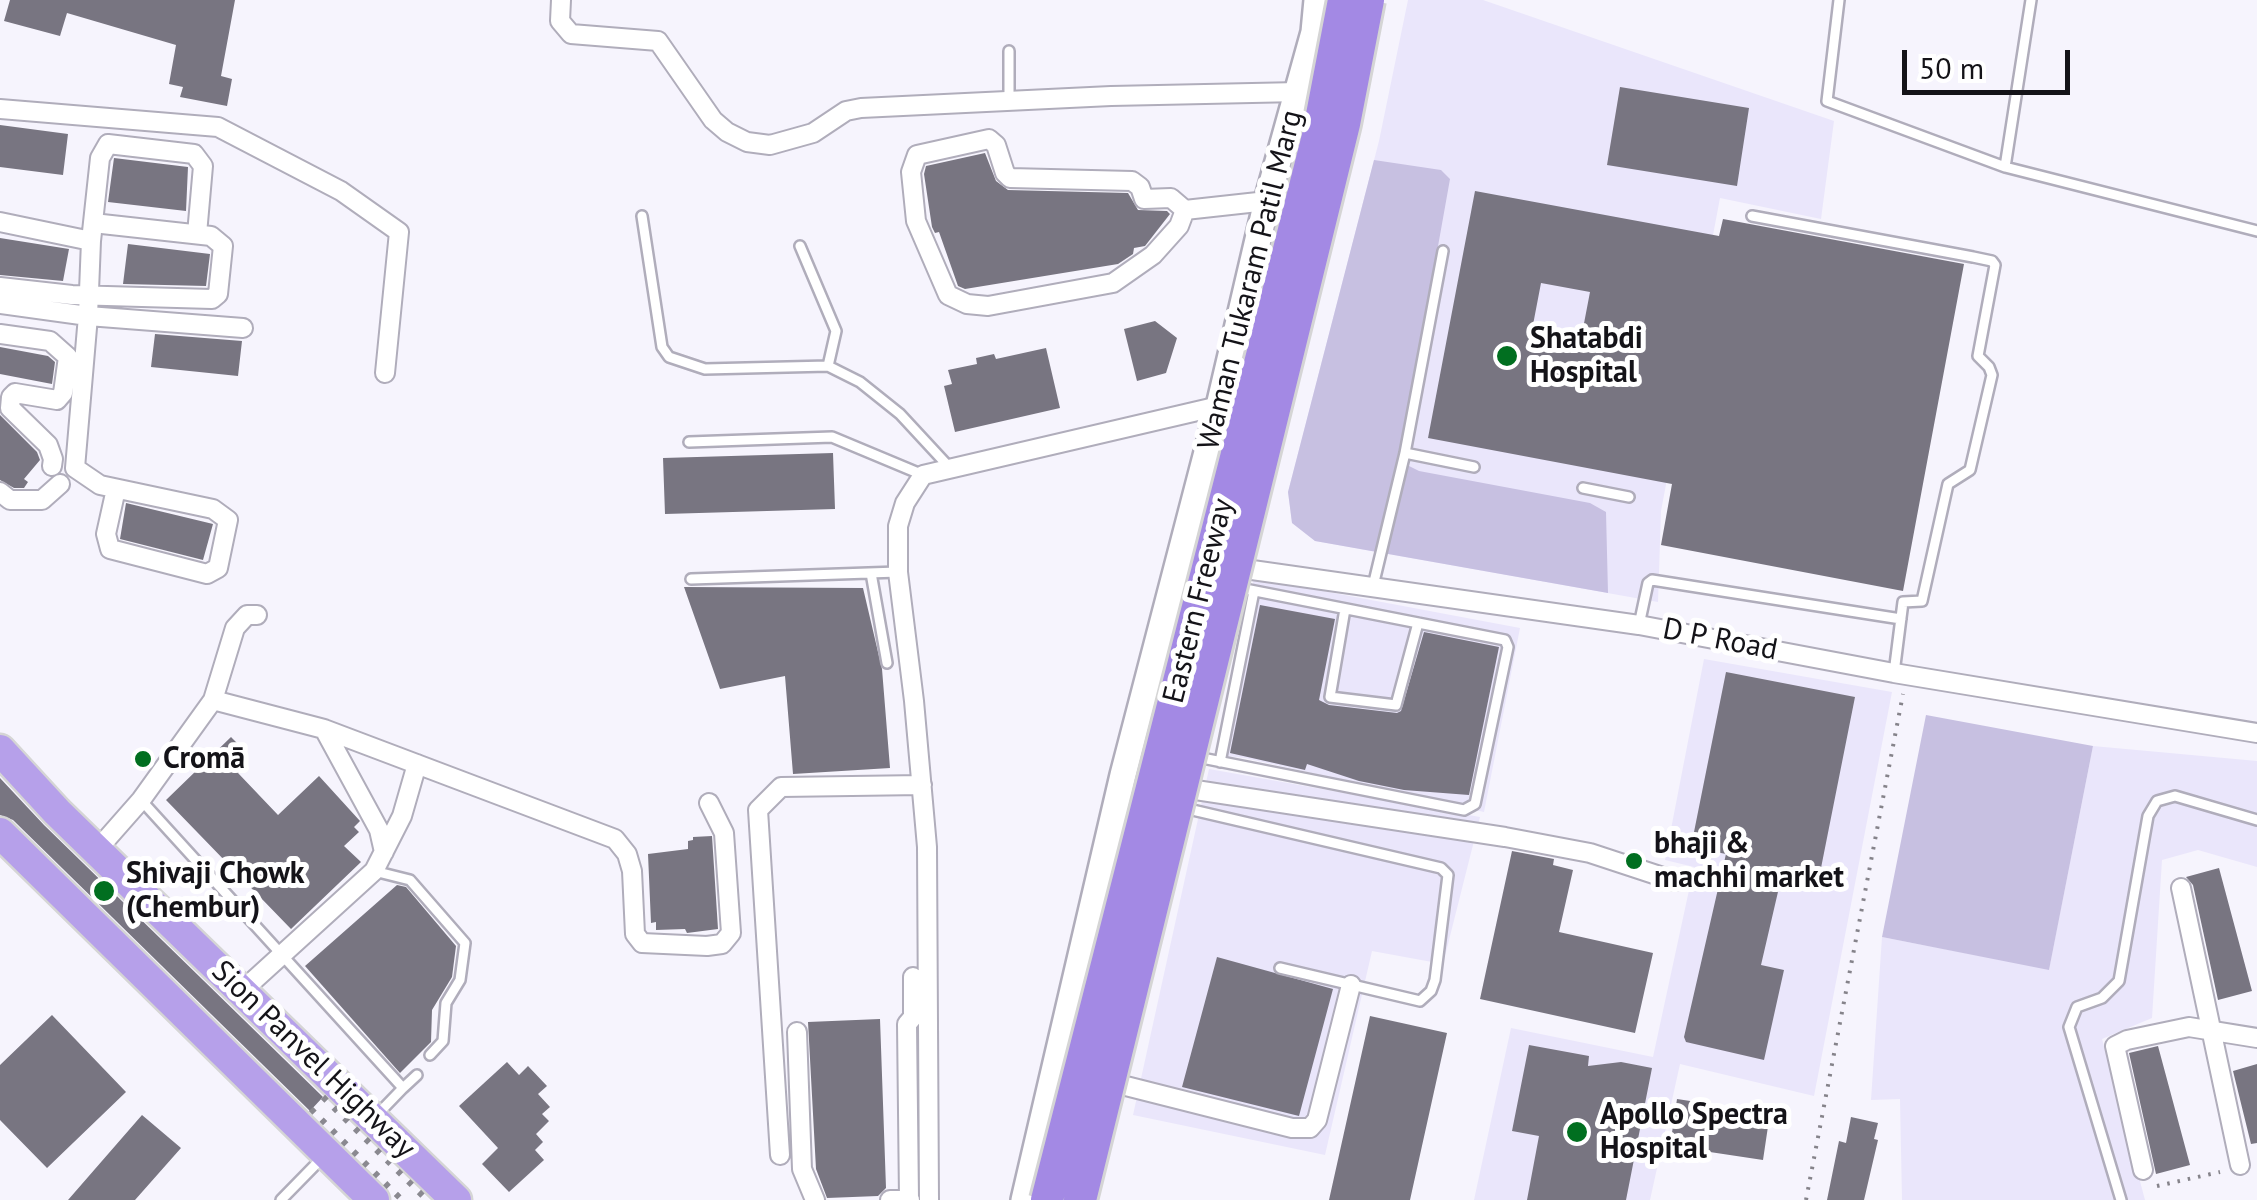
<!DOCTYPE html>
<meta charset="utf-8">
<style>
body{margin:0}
#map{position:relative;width:2257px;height:1200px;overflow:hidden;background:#f6f4fd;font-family:"PT Sans",sans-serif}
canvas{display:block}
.scale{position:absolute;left:1902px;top:50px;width:168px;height:45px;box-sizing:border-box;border:5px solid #141318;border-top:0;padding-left:12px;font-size:30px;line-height:35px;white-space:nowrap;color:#141318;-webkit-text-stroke:8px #fff;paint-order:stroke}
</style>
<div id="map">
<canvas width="2257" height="1200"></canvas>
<div class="scale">50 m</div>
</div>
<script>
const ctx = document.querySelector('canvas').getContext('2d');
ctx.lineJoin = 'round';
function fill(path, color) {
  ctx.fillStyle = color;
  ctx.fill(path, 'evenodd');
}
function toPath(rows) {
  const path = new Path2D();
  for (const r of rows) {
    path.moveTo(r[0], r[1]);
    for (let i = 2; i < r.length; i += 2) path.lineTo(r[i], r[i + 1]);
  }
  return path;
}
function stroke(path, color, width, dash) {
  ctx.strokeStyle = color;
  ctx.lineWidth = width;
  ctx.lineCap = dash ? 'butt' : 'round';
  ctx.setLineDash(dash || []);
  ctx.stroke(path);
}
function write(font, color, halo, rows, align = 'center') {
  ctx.font = font + ' "PT Sans",sans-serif';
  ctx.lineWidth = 10;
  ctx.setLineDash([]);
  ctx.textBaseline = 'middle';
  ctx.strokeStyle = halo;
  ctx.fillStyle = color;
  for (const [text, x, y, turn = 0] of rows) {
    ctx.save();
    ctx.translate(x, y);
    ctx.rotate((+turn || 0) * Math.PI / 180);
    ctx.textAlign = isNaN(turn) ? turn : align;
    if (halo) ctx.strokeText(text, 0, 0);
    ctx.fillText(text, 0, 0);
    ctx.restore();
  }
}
const built = toPath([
 [1408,0,1483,0,1834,121,1821,219,1720,198,1661,511,1658,602,1315,541,1292,523,1288,492,1379,141],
 [1254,578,1520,628,1484,812,1245,758,1217,755],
 [1704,659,1892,692,1814,1096,1680,1064,1650,1200,1474,1200,1511,1028,1653,1057,1694,867,1665,860],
 [2093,746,2257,761,2257,867,2198,850,2162,860,2152,1018,2102,1039,2145,1200,1902,1200,1900,1099,1871,1100,1882,937,2049,969],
 [1209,769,1480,817,1443,964,1372,951,1325,1155,1133,1115]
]);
const green = toPath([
 [1374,160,1441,170,1450,179,1402,448,1403,463,1419,471,1590,503,1606,512,1608,593,1315,541,1292,523,1288,492],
 [1926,715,2093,746,2049,970,1882,937]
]);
const building = toPath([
 [10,0,235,0,221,76,232,79,227,106,180,97,183,87,169,84,176,45,67,13,60,36,4,21],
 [1620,87,1749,108,1737,186,1607,165],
 [0,125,68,134,63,175,0,167],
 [985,153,996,181,1008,190,1128,193,1138,210,1167,211,1170,214,1145,246,1134,248,1133,254,1118,264,965,289,958,286,939,232,935,233,932,227,924,174,926,166],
 [114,158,188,167,186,211,108,202],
 [1475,191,1719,236,1723,219,1964,264,1903,591,1661,545,1672,484,1428,438],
 [1541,283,1590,292,1581,339,1532,330],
 [0,238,69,249,63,281,0,275],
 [128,244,210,254,206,286,123,284],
 [1155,321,1177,338,1166,373,1137,381,1124,329],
 [155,334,242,341,238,376,151,367],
 [0,347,48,356,55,362,52,384,0,374],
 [1046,348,1060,408,955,432,944,386,952,384,948,370,977,364,976,358,994,354,996,359],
 [0,415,37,452,40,460,24,479,28,482,24,488,14,488,0,480],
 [833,453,835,509,665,514,663,458],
 [126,503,213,524,203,560,120,539],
 [684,587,863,588,882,669,890,768,793,774,785,676,720,689],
 [1260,605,1335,619,1319,700,1329,705,1397,713,1401,711,1424,632,1499,647,1469,795,1404,790,1359,781,1307,764,1305,770,1230,753],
 [1726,672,1855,697,1820,873,1784,866,1761,965,1784,970,1764,1060,1686,1042,1684,1037,1726,854,1691,847],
 [231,737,246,752,238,759,245,766,238,773,278,815,319,776,360,821,354,827,359,832,344,846,361,862,291,929,166,800],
 [0,778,44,825,323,1097,310,1111,13,820,0,815],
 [712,836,718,929,687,933,685,929,656,930,656,922,651,923,648,854,688,849,688,841,693,840,693,837],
 [1512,851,1554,859,1553,865,1573,870,1559,932,1653,953,1635,1033,1480,999],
 [2219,868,2252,991,2218,1000,2193,885,2186,877],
 [397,885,406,887,456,946,452,977,432,1010,431,1042,400,1073,305,966],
 [1217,957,1333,989,1299,1116,1182,1087],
 [52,1015,126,1092,47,1168,0,1120,0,1065],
 [1370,1016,1447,1033,1410,1200,1329,1200],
 [880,1019,886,1188,878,1196,827,1198,816,1169,808,1022],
 [1529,1045,1589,1056,1588,1066,1621,1062,1652,1068,1626,1200,1527,1200,1539,1136,1512,1131],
 [2158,1046,2190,1165,2156,1174,2129,1053],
 [507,1062,519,1075,528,1066,547,1086,538,1094,550,1107,542,1114,549,1121,536,1134,543,1142,535,1150,544,1160,509,1192,482,1164,498,1148,459,1106],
 [2257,1064,2257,1143,2251,1144,2233,1071],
 [1677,1099,1770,1113,1763,1160,1670,1146],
 [142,1115,181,1148,135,1200,68,1200],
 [1851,1117,1878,1123,1874,1139,1878,1140,1864,1200,1827,1200,1839,1141,1846,1143]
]);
const path = toPath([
 [2157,1186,2220,1172],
 [1806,1200,1903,694]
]);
const service = toPath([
 [1839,0,1827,101,2005,167,2257,231],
 [1009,101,1009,51],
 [2005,167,2031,0],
 [642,216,662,347,669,357,705,369,828,366,860,382,900,414,950,468],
 [1752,216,1973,257,1992,261,1995,265,1978,356,1989,367,1992,375,1970,470,1948,484,1922,601,1903,602,1894,673],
 [800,246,836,331,828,366],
 [689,442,832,437,923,475],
 [1405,453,1474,467],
 [1583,488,1629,497],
 [871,573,887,663],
 [691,579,898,572],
 [1373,586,1405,453,1443,251],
 [1345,609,1330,697,1396,705,1418,623],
 [1639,625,1648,583,1652,580,1901,619],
 [1197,757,1464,810,1475,804,1508,647,1505,640,1240,588],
 [1220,762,1254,591],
 [141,800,403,1088,376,1116],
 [1184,808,1441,868,1448,875,1435,980,1431,991,1420,1001,1280,968],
 [374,871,410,880,465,943,460,980,446,1003,443,1041,430,1055],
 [403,1088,417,1075],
 [281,1200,325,1155],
 [2121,1200,2069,1027,2077,1007,2102,998,2119,981,2148,816,2157,801,2175,796,2257,820]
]);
const minor = toPath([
 [561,0,560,21,571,34,658,41,713,120,727,132,747,142,770,145,813,133,846,111,861,108,1111,96,1299,92],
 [0,109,218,127,341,191,399,232,385,373],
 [1185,210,1171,198,1144,199,1140,187,1132,181,1010,178,1005,173,996,145,989,139,917,155,911,172,916,221,948,295,967,304,988,306,1113,283,1153,255,1179,226,1185,210,1267,201],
 [0,222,91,241],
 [0,287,72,295,212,299,218,294,223,246,211,236,93,223],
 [0,304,88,316,91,241,100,158,108,144,194,154,203,166,197,234],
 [0,334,50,341,68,357,63,393,57,400,15,393,11,397,10,408,48,445,53,459,52,466],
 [116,489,106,534,110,549,207,574,218,568,228,520,213,509,100,485,75,468,88,316,243,328],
 [0,492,10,500,42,500,60,484],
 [1231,567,1639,625,1894,673,2257,733],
 [213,700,324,729,379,830,384,852],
 [324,729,615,839,627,854,632,871,635,934,642,943,707,946,722,944,731,933,724,833,709,803],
 [1189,789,1505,837,1590,853,1675,881],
 [97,850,141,800,213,700,235,628,247,615,257,615],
 [2181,888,2240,1165],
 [242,991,374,871,402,816,417,764],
 [797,1032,802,1169,815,1200],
 [1114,1083,1292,1128,1310,1128,1317,1120,1351,985],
 [780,1155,758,810,781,787,922,785],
 [2143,1170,2115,1046,2127,1040,2189,1027,2257,1038],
 [909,1199,907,1024,913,1017,913,977],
 [890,1200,910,1200],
 [929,1200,927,847,914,701,898,572,898,526,905,503,923,475,1219,406]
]);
const secondary = toPath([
 [1024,1200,1123,775,1219,406,1267,201,1314,32,1317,0]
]);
const trunk = toPath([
 [0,750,57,812,456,1200],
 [0,833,374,1200]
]);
const rail = toPath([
 [323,1097,427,1200],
 [311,1109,402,1200]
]);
const motorwayBridge = toPath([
 [1047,1200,1318,136,1344,0],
 [1080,1200,1344,124,1368,0]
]);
const markers = [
 [1507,356,12,"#016f20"],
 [143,759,10,"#016f20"],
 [1634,861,10,"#016f20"],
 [104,891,12,"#016f20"],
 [1577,1132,12,"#016f20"]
];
const streetNames = [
 ["Waman Tukaram Patil Marg",1251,280,-76],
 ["Eastern Freeway",1199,601,-76],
 ["D P Road",1720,640,11],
 ["Sion Panvel Highway",313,1060,44]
];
const poiNames = [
 ["Shatabdi",1530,339],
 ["Hospital",1530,373],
 ["Cromā",163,759],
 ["bhaji &",1654,844],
 ["machhi market",1654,878],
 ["Shivaji Chowk",126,874],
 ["(Chembur)",126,908],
 ["Apollo Spectra",1600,1115],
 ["Hospital",1600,1149]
];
fill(built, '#eae6fb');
fill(green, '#c7c0e1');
fill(building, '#787581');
stroke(service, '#b0adbb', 14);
stroke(minor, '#b0adbb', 22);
stroke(secondary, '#b0adbb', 30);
stroke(trunk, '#d5d5d5', 35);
stroke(path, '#85838a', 4, [2.5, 8]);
stroke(service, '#fff', 9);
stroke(minor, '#fff', 18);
stroke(secondary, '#fff', 25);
stroke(trunk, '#b6a0ea', 30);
stroke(rail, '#8a8990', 6, [5, 10]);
stroke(motorwayBridge, '#d5d5d5', 38, []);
stroke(motorwayBridge, '#a389e4', 32);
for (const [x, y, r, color] of markers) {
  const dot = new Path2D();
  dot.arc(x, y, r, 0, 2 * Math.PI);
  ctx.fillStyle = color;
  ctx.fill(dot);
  stroke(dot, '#fff', 4);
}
write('30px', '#141318', '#fff', streetNames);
write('bold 30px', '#141318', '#fff', poiNames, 'left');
</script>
